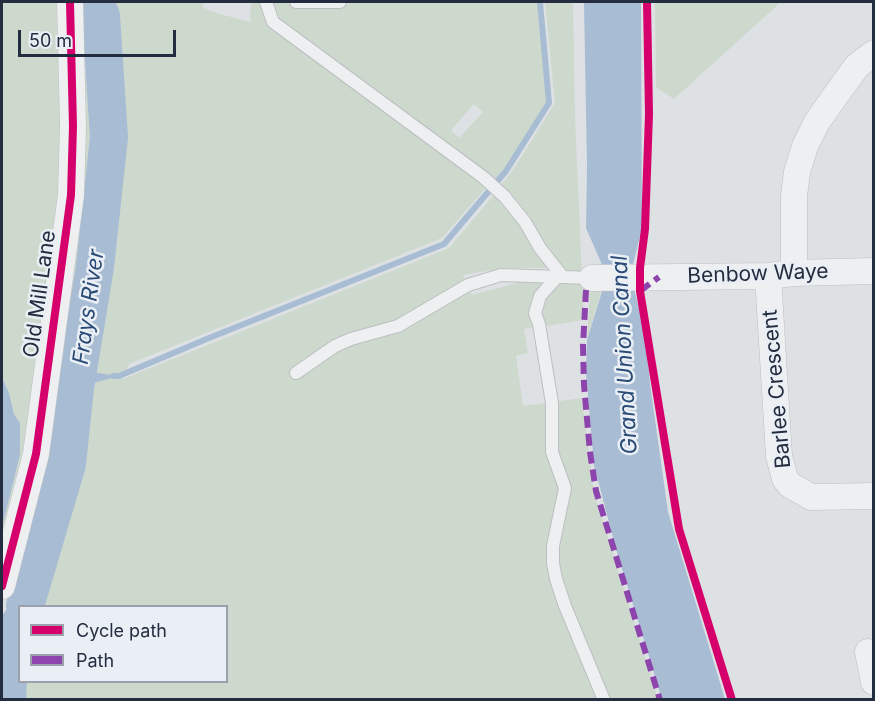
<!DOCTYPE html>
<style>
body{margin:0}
#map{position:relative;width:875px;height:701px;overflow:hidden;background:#dee1e4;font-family:Inter,sans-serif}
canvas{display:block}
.frame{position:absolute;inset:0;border:3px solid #242d3f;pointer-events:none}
.legend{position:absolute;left:18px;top:605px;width:210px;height:78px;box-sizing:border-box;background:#eaeff5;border:2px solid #9ba1ac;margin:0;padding:8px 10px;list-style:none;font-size:18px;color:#242d3f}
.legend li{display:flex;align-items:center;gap:12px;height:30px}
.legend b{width:30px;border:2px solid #9ba1ac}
.scale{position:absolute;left:18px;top:30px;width:158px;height:27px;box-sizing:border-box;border:3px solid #242d3f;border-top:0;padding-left:8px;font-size:18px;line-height:21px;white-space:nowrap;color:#242d3f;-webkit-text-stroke:4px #eaeff5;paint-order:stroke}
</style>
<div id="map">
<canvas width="875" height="701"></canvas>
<div class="frame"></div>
<ul class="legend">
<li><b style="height:8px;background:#d6006c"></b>Cycle path</li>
<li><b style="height:8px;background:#8e44ad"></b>Path</li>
</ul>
<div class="scale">50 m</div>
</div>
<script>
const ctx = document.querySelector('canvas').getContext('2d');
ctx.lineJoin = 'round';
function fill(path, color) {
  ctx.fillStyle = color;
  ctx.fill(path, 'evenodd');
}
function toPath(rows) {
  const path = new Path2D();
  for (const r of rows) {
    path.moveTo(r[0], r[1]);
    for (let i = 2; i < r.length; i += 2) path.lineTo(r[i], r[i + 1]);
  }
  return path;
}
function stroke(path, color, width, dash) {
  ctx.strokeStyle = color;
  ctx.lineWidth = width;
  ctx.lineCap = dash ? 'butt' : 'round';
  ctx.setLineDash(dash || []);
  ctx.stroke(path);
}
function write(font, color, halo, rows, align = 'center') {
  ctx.font = font + ' Inter,sans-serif';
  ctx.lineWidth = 5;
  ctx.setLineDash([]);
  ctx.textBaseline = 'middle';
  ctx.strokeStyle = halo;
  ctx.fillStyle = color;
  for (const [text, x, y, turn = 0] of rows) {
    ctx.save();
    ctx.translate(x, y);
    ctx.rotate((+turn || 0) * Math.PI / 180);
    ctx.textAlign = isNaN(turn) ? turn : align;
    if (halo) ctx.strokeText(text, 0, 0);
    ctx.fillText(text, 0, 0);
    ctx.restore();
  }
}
const green = toPath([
 [2,2,61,2,67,155,40,383,2,563,2,523,20,455,20,423,14,414,9,394,2,378],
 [77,2,88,2,94,18,99,139,88,262,57,477,20,606,3,655,2,669,2,628,51,436,74,268,84,167],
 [101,2,205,2,202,7,213,12,250,22,251,2,539,2,548,102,505,170,493,184,486,188,442,238,129,364,123,379,449,248,494,195,521,225,547,268,504,268,463,275,472,295,520,282,547,283,537,327,524,329,528,353,516,356,523,406,582,398,594,492,658,699,16,700,19,665,20,682,226,682,226,606,36,606,52,556,72,466,96,291,113,136,106,16],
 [474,104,483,112,459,138,451,130],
 [545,2,573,2,575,117,582,276,563,275,500,186,513,170,555,103],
 [655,2,781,2,674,99,656,87],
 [560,278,585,280,582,320,541,327,538,306],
 [602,289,587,340,590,291]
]);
const water = toPath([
 [584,2,641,2,642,228,632,269,633,285,646,335,650,384,668,512,725,699,662,699,616,549,594,465,586,373,587,340,604,285,603,267,586,228,587,167],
 [78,370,119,376,75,388],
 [2,378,9,393,14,414,20,423,20,455,2,527]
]);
const stream = toPath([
 [113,376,119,376,209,338,444,244,506,171,549,103,540,2]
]);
const river = toPath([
 [25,606,67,464,75,388,95,267,109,137,101,16,95,2],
 [7,700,9,657,20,623]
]);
const service = toPath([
 [266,2,273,22,483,177,505,197,525,222,540,248,562,276],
 [296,2,340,2],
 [558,276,540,296,535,313,539,324,552,403,552,452,565,488,553,546,553,563,556,579,565,606,604,700],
 [296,373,335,346,351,339,398,326,468,285,501,275,592,278]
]);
const minor = toPath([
 [794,273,794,196,797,172,805,146,817,122,833,99,857,66,874,53],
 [768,276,779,456,785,479,790,485,811,497,874,496],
 [592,278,768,276,794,273,874,271],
 [2,586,36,454,71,195,73,126,70,2],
 [868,652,874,682]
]);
const quiet = toPath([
 [586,290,583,346,584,385,590,452,596,491,660,700],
 [640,291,659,277]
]);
const cycleway = toPath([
 [647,2,649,114,645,229,640,268,640,291,679,529,732,700],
 [2,586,36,454,71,195,73,126,70,2]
]);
const streetNames = [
 ["Benbow Waye",758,274,-2],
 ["Old Mill Lane",40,294,-82],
 ["Barlee Crescent",777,389,-95]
];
const waterNames = [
 ["Frays River",89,307,-82],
 ["Grand Union Canal",625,355,-93]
];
fill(green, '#ced9cd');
fill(water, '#a8bdd3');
stroke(stream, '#a8bdd3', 6);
stroke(river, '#a8bdd3', 38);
stroke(service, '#bcbfc2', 14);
stroke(minor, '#bcbfc2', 27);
stroke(service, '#edeff1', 12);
stroke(minor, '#edeff1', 26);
stroke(quiet, '#8e44ad', 6, [12, 6]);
stroke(cycleway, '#d6006c', 8);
write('21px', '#242d3f', '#eaeff5', streetNames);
write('italic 22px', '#2a4b76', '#eaeff5', waterNames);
</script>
